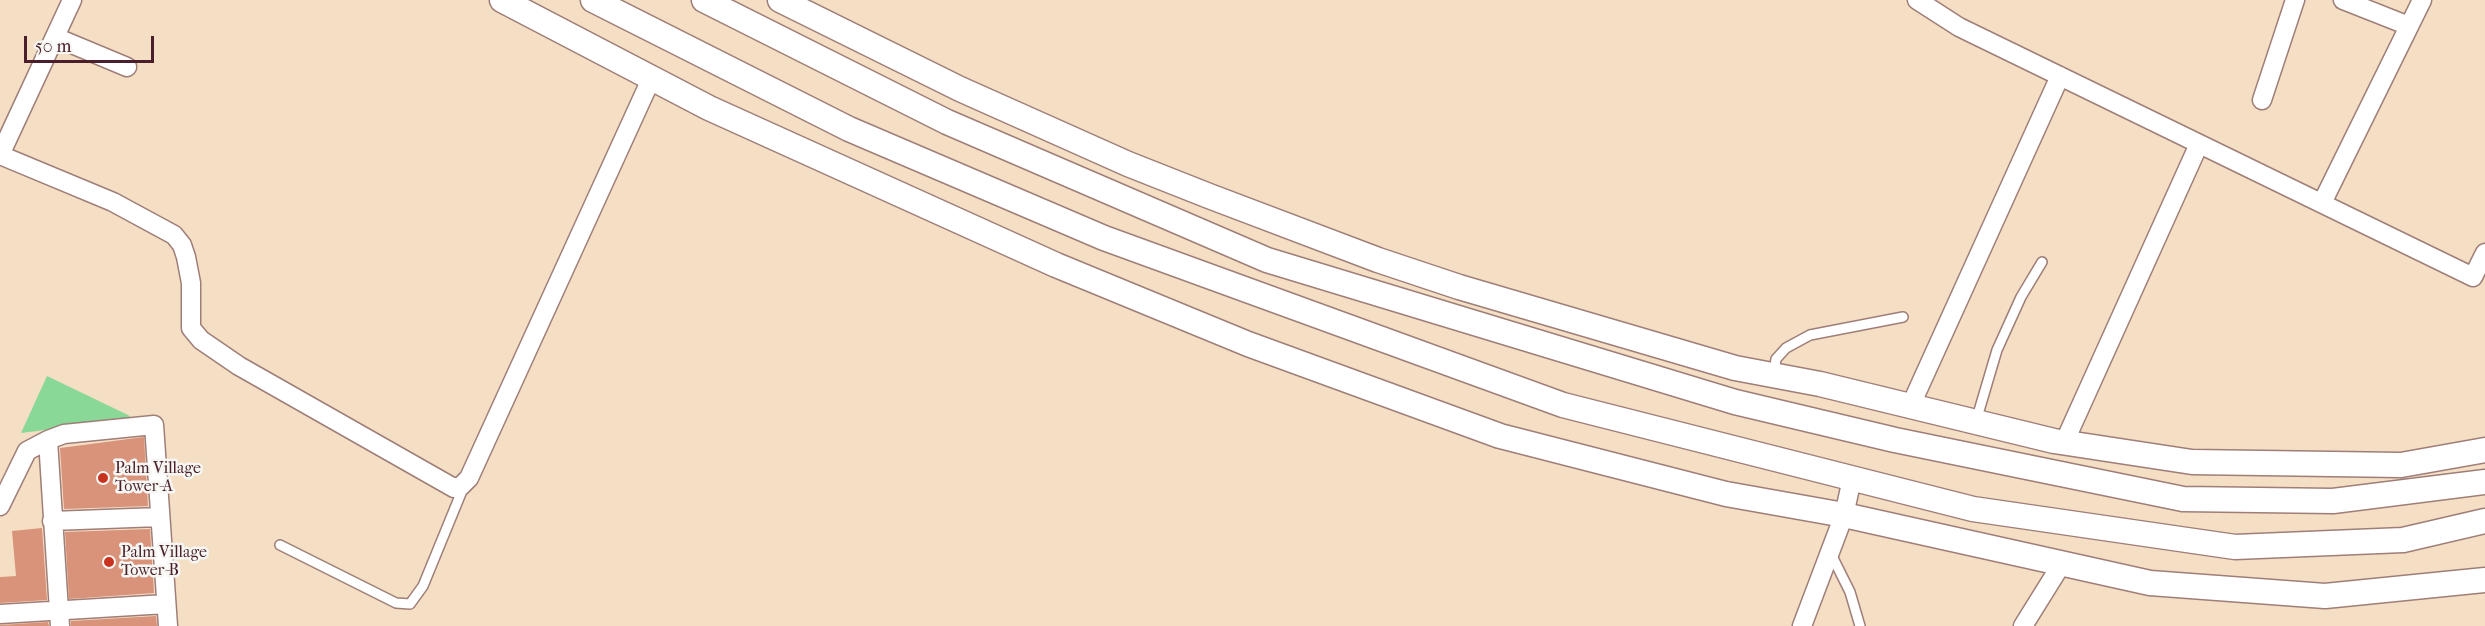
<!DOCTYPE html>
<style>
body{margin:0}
#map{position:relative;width:2485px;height:626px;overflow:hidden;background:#f4dec4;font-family:"IM FELL French Canon",serif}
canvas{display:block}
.scale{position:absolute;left:24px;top:36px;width:130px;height:27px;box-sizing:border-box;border:3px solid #4a1f2b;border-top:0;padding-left:8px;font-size:18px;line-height:21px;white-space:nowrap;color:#4a1f2b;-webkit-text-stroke:4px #f6f6f2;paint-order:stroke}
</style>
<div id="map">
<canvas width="2485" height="626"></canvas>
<div class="scale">50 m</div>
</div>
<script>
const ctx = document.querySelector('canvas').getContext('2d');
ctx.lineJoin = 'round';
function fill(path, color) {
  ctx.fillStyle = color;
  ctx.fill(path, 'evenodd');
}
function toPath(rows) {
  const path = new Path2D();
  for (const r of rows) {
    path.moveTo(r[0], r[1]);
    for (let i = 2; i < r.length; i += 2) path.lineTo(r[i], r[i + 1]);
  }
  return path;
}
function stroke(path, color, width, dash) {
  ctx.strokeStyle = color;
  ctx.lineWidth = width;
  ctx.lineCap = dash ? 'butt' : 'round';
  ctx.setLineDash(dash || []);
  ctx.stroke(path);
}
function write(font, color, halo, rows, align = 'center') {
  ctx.font = font + ' "IM FELL French Canon",serif';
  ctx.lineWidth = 5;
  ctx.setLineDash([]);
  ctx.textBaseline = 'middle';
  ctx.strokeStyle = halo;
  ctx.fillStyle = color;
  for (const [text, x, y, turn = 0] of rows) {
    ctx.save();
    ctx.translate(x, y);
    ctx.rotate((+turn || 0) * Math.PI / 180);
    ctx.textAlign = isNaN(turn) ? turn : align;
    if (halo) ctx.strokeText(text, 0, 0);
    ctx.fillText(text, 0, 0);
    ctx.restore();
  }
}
const green = toPath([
 [47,376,128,415,133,419,21,433]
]);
const building = toPath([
 [144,437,148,506,64,509,60,448],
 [42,528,47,600,0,603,0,577,16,576,12,531],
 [150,529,154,593,69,599,65,532],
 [156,616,157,626,71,626,71,621],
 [48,622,49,626,0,626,0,625]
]);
const lane = toPath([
 [1774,373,1776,359,1786,348,1810,335,1903,317],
 [1976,421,1997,350,2021,297,2042,262],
 [280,545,396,603,410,604,423,586,464,486],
 [1831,554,1850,592,1860,626]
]);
const street = toPath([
 [1917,0,1959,27,2473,277,2485,253],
 [2343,0,2409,26],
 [55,37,127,67],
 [2262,100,2295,0],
 [0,155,113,202,174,235,182,245,186,257,191,283,191,328,201,340,239,366,454,488,461,486,469,478,652,77],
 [0,155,72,0],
 [2322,203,2422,0],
 [1910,407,2060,76],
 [48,440,64,434,154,425,168,626],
 [2064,443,2199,144],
 [0,506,27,451,48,440,60,626],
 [52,521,159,517],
 [0,614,166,604],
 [1802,626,1844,515,1852,479],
 [2023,626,2061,565]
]);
const secondary = toPath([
 [502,0,709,108,1056,265,1248,344,1500,436,1726,494,1844,515,2150,583,2325,596,2485,580],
 [593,0,849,129,1104,238,1563,405,1973,509,2235,547,2403,540,2485,521],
 [704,0,947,122,1267,260,1735,402,1895,440,2183,499,2333,501,2485,482],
 [780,0,960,89,1128,164,1209,196,1378,260,1459,287,1735,368,1820,384,2054,441,2192,462,2401,465,2485,450]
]);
const markers = [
 [103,478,6,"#c8321e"],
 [109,562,6,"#c8321e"]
];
const poiNames = [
 ["Palm Village",115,469],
 ["Tower-A",115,487],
 ["Palm Village",121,553],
 ["Tower-B",121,571]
];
fill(green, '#8ad897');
fill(building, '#d9937b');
stroke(lane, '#9f7e78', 12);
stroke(street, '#9f7e78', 21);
stroke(secondary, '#9f7e78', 27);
stroke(lane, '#fff', 9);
stroke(street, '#fff', 18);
stroke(secondary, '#fff', 24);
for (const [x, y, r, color] of markers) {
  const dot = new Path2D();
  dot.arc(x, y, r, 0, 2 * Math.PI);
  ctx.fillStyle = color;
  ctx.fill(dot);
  stroke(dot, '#f6f6f2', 2);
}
write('16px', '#4a1f2b', '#f6f6f2', poiNames, 'left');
</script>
